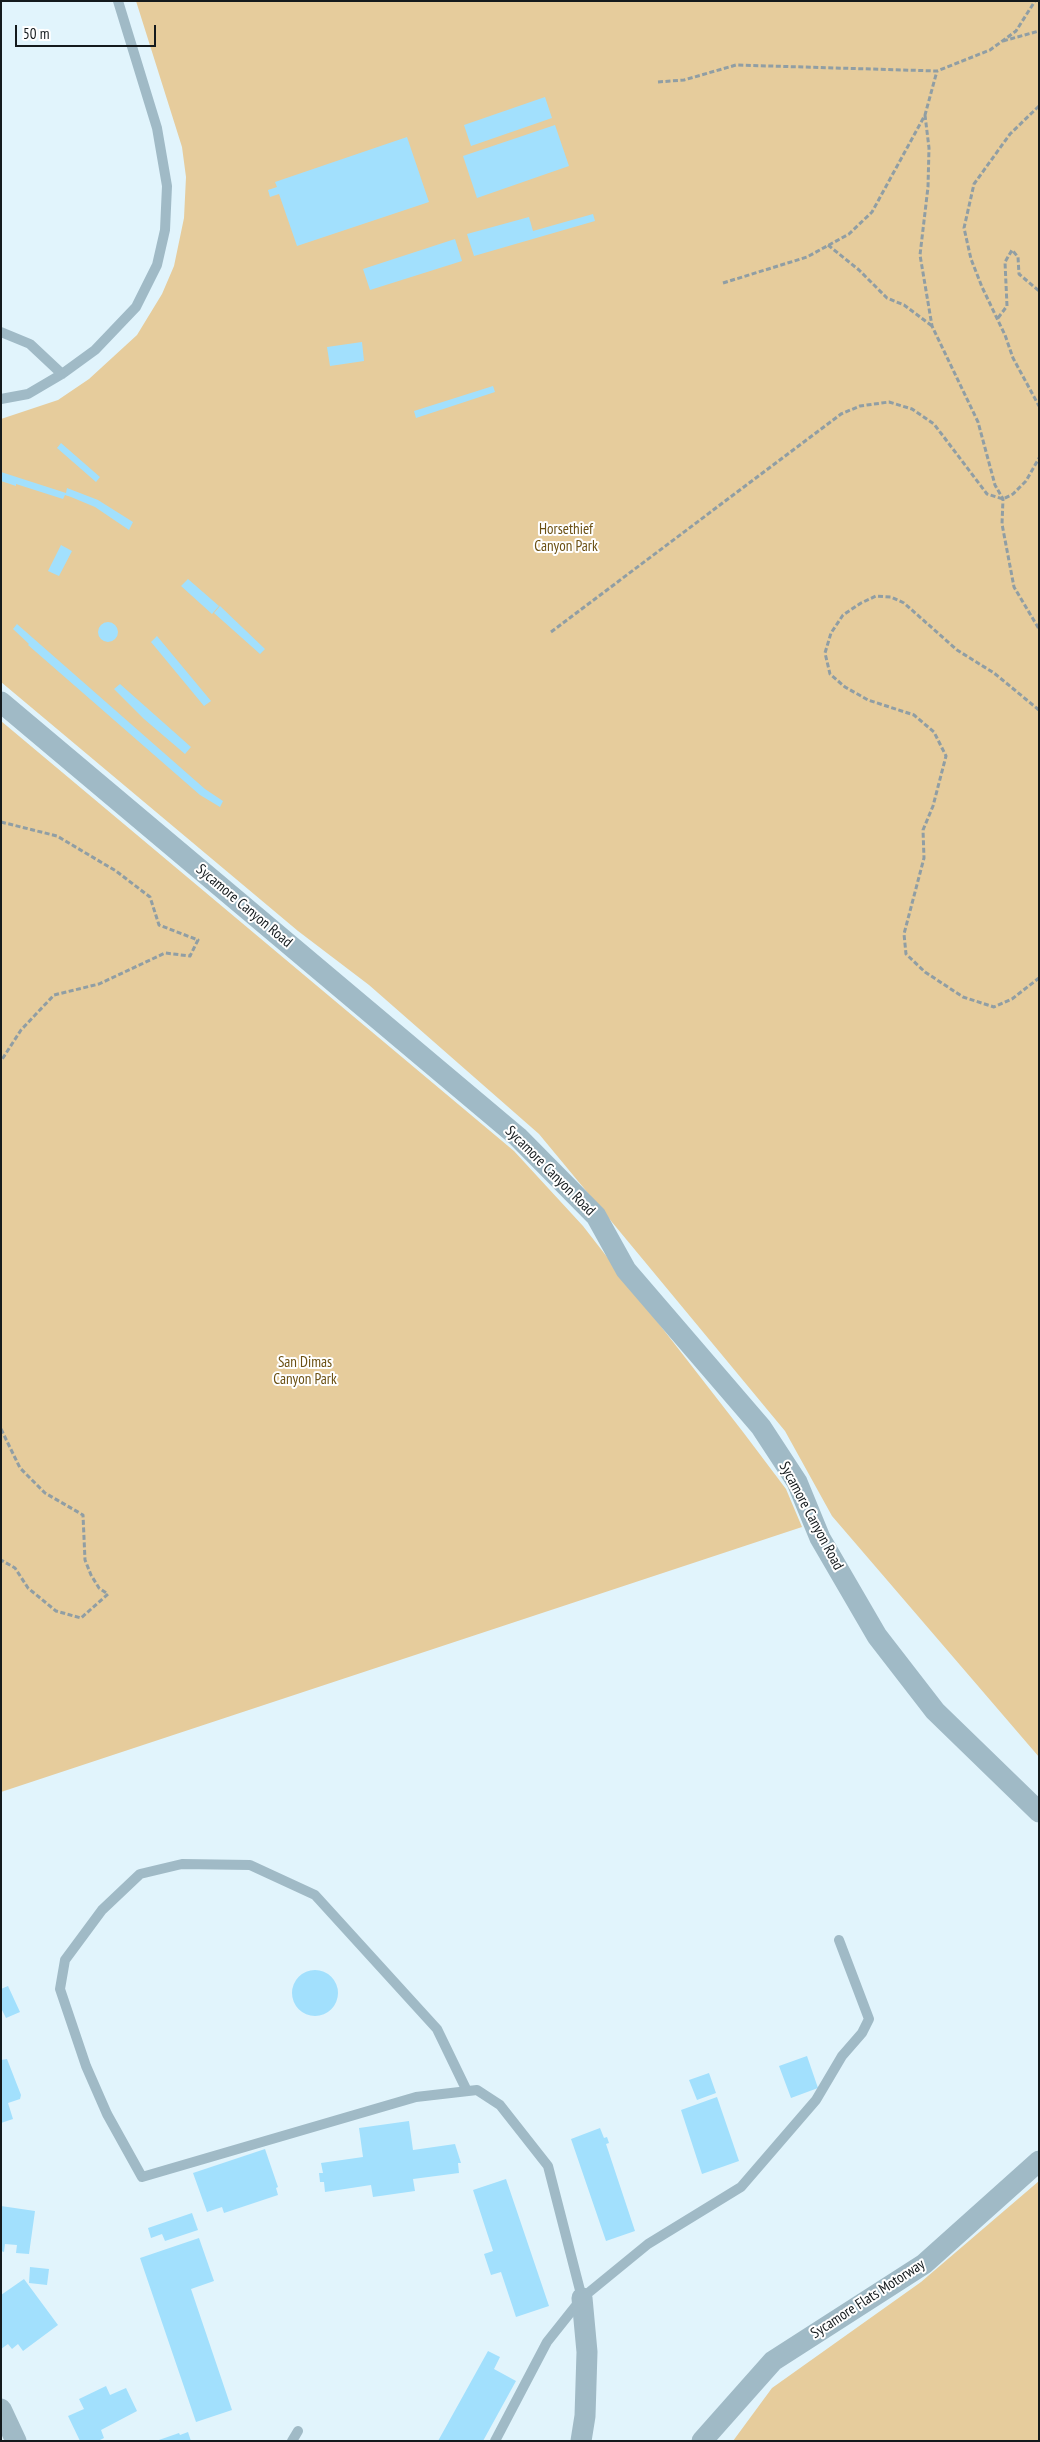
<!DOCTYPE html>
<style>
body{margin:0}
#map{position:relative;width:1040px;height:2442px;overflow:hidden;background:#e1f4fc;font-family:"PT Sans Narrow",sans-serif}
canvas{display:block}
.frame{position:absolute;inset:0;border:2px solid #141a1d;pointer-events:none}
.scale{position:absolute;left:15px;top:25px;width:141px;height:22px;box-sizing:border-box;border:2px solid #141a1d;border-top:0;padding-left:6px;font-size:15px;line-height:18px;white-space:nowrap;color:#141a1d;-webkit-text-stroke:4px #fff;paint-order:stroke}
</style>
<div id="map">
<canvas width="1040" height="2442"></canvas>
<div class="frame"></div>
<div class="scale">50 m</div>
</div>
<script>
const ctx = document.querySelector('canvas').getContext('2d');
ctx.lineJoin = 'round';
function fill(path, color) {
  ctx.fillStyle = color;
  ctx.fill(path, 'evenodd');
}
function toPath(rows) {
  const path = new Path2D();
  for (const r of rows) {
    if (r.length === 3) {
      path.moveTo(r[0] + r[2], r[1]);
      path.arc(r[0], r[1], r[2], 0, 2 * Math.PI);
      continue;
    }
    path.moveTo(r[0], r[1]);
    for (let i = 2; i < r.length; i += 2) path.lineTo(r[i], r[i + 1]);
  }
  return path;
}
function stroke(path, color, width, dash) {
  ctx.strokeStyle = color;
  ctx.lineWidth = width;
  ctx.lineCap = dash ? 'butt' : 'round';
  ctx.setLineDash(dash || []);
  ctx.stroke(path);
}
function write(font, color, halo, rows, align = 'center') {
  ctx.font = font + ' "PT Sans Narrow",sans-serif';
  ctx.lineWidth = 4;
  ctx.setLineDash([]);
  ctx.textBaseline = 'middle';
  ctx.strokeStyle = halo;
  ctx.fillStyle = color;
  for (const [text, x, y, turn = 0] of rows) {
    ctx.save();
    ctx.translate(x, y);
    ctx.rotate((+turn || 0) * Math.PI / 180);
    ctx.textAlign = isNaN(turn) ? turn : align;
    if (halo) ctx.strokeText(text, 0, 0);
    ctx.fillText(text, 0, 0);
    ctx.restore();
  }
}
const green = toPath([
 [136,1,1039,1,1039,1757,832,1516,785,1431,539,1134,369,985,298,931,1,682,1,419,58,400,89,379,137,335,162,294,174,266,184,218,186,177,182,147],
 [1,721,514,1151,583,1226,743,1432,786,1489,802,1527,1,1792],
 [1039,2181,1039,2441,733,2441,772,2388,921,2282]
]);
const building = toPath([
 [545,97,552,118,471,146,464,125],
 [555,125,569,166,477,198,463,156],
 [407,137,429,202,297,246,279,194,270,197,268,190,277,187,275,182],
 [593,214,595,221,474,256,467,234,529,217,533,231],
 [455,239,462,261,370,290,363,269],
 [362,342,364,361,330,366,327,347],
 [493,386,495,392,416,418,414,411],
 [61,443,100,477,96,482,57,448],
 [1,472,66,493,67,488,98,500,133,522,129,530,95,507,71,497,65,495,63,499,16,484,16,486,1,481],
 [61,545,72,551,59,576,48,571],
 [188,579,219,606,212,614,181,586],
 [220,606,265,649,260,654,214,613],
 [108,632,10],
 [17,624,205,789,223,801,220,807,200,795,28,645,29,644,13,629],
 [157,636,211,701,204,706,151,642],
 [120,684,191,747,185,754,144,719,114,689],
 [315,1993,23],
 [8,1986,20,2012,6,2018,1,2008,1,1989],
 [807,2056,818,2088,791,2098,779,2066],
 [7,2059,21,2095,20,2099,8,2103,13,2119,1,2123,1,2060],
 [709,2073,716,2093,697,2100,689,2080],
 [717,2097,739,2161,702,2174,681,2110],
 [409,2121,413,2150,455,2144,461,2163,458,2163,459,2173,413,2179,415,2191,373,2197,371,2185,325,2192,324,2182,320,2182,319,2173,323,2173,321,2163,363,2157,359,2128],
 [600,2128,604,2138,607,2137,609,2143,606,2144,635,2231,606,2241,571,2139],
 [265,2149,278,2187,276,2188,278,2195,224,2213,222,2207,207,2212,193,2173],
 [506,2179,549,2306,516,2317,501,2272,491,2275,484,2254,493,2251,473,2190],
 [1,2206,35,2211,29,2254,16,2253,17,2245,5,2244,4,2252,1,2251],
 [192,2213,198,2230,165,2241,162,2234,151,2238,148,2228],
 [199,2238,214,2281,191,2289,232,2410,196,2422,140,2258],
 [30,2267,49,2269,47,2285,29,2283],
 [24,2279,58,2325,23,2351,18,2344,12,2349,8,2344,1,2349,1,2295],
 [488,2351,500,2357,494,2369,516,2381,483,2441,438,2441],
 [106,2386,110,2395,126,2388,137,2411,101,2430,104,2438,98,2441,80,2441,68,2416,84,2409,79,2399],
 [188,2432,191,2441,156,2441,179,2433,180,2435]
]);
const path = toPath([
 [1003,41,1039,31],
 [658,82,684,80,736,65,937,71,990,50,1016,31,1035,1],
 [1039,106,1010,134,974,184,964,228,971,259,982,287,1005,335,1013,358,1039,406],
 [925,115,929,148,928,187,920,255,932,326,978,422,995,485,1003,499,1002,524,1014,587,1039,629],
 [828,245,859,270,887,298,904,305,932,326],
 [723,283,807,257,849,234,872,212,925,115,937,71],
 [998,318,1007,306,1005,262,1012,250,1018,257,1019,274,1039,291],
 [551,632,841,414,860,406,889,402,912,409,934,424,987,494,1003,499,1013,494,1026,481,1039,458],
 [1039,710,994,673,957,650,904,603,891,597,876,596,861,603,843,615,831,633,825,653,830,674,845,687,868,700,914,715,934,732,946,756,933,806,923,830,924,858,904,934,906,954,925,972,963,997,994,1007,1012,999,1039,978],
 [1,822,57,836,116,871,150,897,159,925,198,940,190,956,165,953,99,984,54,995,21,1030,1,1061],
 [1,1429,20,1468,45,1493,83,1515,85,1560,91,1575,99,1588,108,1594,81,1618,56,1611,28,1588,15,1568,1,1560]
]);
const lane = toPath([
 [1,332,30,344,62,374],
 [1,399,28,394,62,374,95,350,136,307,157,265,165,230,167,186,157,128,118,1],
 [467,2091,437,2029,315,1895,250,1865,182,1864,140,1874,102,1910,65,1960,60,1989,86,2066,107,2114,142,2177,416,2097,477,2090,500,2105,548,2166,582,2298],
 [292,2441,298,2431],
 [495,2441,547,2342,582,2298,648,2244,741,2187,816,2100,842,2056,862,2033,869,2019,839,1940]
]);
const street = toPath([
 [1,702,518,1137,596,1216,626,1270,761,1427,797,1482,820,1538,877,1636,935,1711,1039,1812],
 [1,2409,16,2441],
 [581,2441,585,2416,587,2352,582,2298],
 [702,2441,773,2361,924,2264,1039,2161]
]);
const parkNames = [
 ["Horsethief",566,530],
 ["Canyon Park",566,547],
 ["San Dimas",305,1363],
 ["Canyon Park",305,1380]
];
const streetNames = [
 ["Sycamore Canyon Road",244,906,40],
 ["Sycamore Canyon Road",550,1171,45],
 ["Sycamore Canyon Road",811,1516,62],
 ["Sycamore Flats Motorway",868,2299,-33]
];
fill(green, '#e6cc9c');
fill(building, '#a2e0fd');
stroke(path, '#909ea4', 3, [5, 2.5]);
stroke(lane, '#a0bac6', 10);
stroke(street, '#a0bac6', 21);
write('15px', '#6b5013', '#fff', parkNames);
write('15px', '#141a1d', '#fff', streetNames);
</script>
